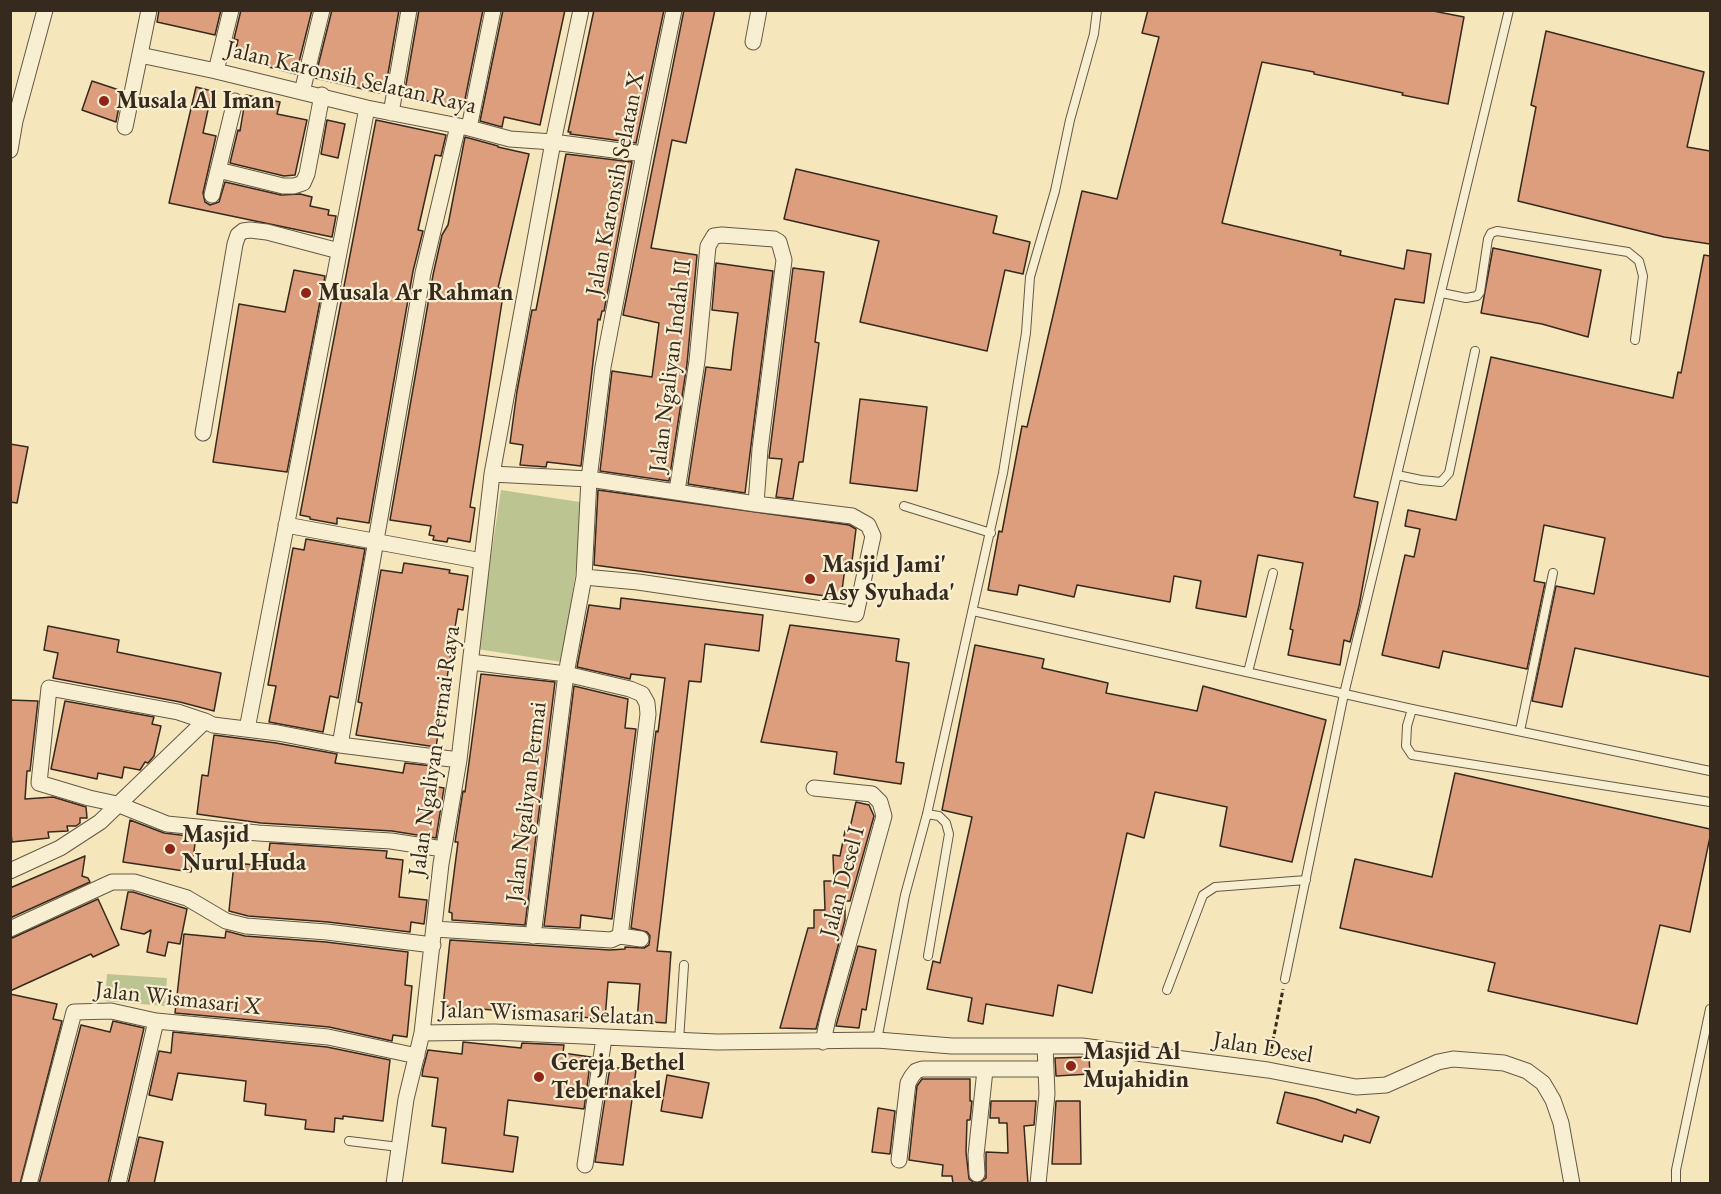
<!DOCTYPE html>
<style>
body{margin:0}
#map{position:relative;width:1721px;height:1194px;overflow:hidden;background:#f5e6bc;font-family:"EB Garamond",serif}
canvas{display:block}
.frame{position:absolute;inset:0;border:12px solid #36291d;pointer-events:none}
</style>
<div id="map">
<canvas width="1721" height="1194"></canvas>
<div class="frame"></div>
</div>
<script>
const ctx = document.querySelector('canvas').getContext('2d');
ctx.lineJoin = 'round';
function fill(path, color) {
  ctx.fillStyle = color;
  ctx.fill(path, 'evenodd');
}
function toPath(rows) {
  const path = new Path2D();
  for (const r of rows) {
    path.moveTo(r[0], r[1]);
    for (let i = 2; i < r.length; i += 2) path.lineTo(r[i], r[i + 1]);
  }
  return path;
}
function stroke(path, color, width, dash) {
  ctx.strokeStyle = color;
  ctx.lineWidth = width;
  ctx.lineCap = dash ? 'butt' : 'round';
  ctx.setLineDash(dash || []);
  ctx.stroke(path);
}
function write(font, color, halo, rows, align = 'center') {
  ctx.font = font + ' "EB Garamond",serif';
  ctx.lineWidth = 4.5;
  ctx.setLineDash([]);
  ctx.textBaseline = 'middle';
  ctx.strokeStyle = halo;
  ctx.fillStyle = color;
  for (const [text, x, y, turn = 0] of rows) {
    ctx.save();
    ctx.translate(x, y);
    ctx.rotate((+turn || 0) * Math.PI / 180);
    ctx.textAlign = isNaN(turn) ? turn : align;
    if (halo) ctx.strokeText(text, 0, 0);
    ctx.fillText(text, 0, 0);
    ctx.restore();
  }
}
const green = toPath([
 [501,490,586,503,562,662,477,649],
 [107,974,167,978,165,1006,105,1001]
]);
const building = toPath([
 [159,10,221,10,215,35,157,22,159,10],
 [241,10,312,10,296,74,234,58,238,40,234,39,241,10],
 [332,10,399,10,385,91,380,90,380,93,315,78,332,10],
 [419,10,483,10,463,109,404,96,419,10],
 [503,10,565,10,540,125,504,117,502,127,480,121,503,10],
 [594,10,664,10,636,143,570,134,571,132,568,132,594,10],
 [684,10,715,10,686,143,672,140,651,248,697,255,687,364,669,481,600,471,612,371,652,377,659,323,623,315,684,10],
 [1148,10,1428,10,1464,17,1448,104,1402,95,1403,93,1314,74,1314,72,1262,62,1222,223,1341,251,1340,255,1404,269,1407,250,1431,254,1424,303,1395,299,1354,497,1378,502,1359,606,1350,642,1344,640,1340,665,1288,655,1293,630,1290,629,1303,563,1258,555,1246,617,1196,608,1201,581,1174,576,1170,602,1077,585,1074,597,1019,585,1017,595,988,590,999,531,1002,532,1022,426,1027,427,1082,191,1117,199,1159,37,1142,33,1148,10],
 [1546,31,1704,72,1687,147,1710,151,1710,244,1664,237,1518,201,1536,107,1531,105,1546,31],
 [92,81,122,91,116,122,82,110,92,81],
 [196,87,212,91,203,133,216,136,203,193,205,202,210,205,219,202,225,182,281,195,300,194,312,197,310,206,329,210,328,215,336,216,332,237,169,203,196,87],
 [246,95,280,102,277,114,307,120,295,175,284,176,230,163,238,130,240,131,246,95],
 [327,120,345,124,338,158,321,154,327,120],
 [376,120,446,135,441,156,435,155,418,230,423,231,413,271,369,523,337,518,337,524,310,519,310,517,300,515,376,120],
 [465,137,498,146,498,147,529,154,498,288,504,289,470,507,475,508,470,542,448,538,447,542,433,540,434,536,429,535,431,526,390,520,433,275,442,235,448,225,465,137],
 [566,154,632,162,604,311,602,311,600,320,598,319,581,466,547,462,546,467,520,465,523,445,510,443,517,391,532,310,536,310,566,154],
 [796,169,997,216,993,233,1030,242,1023,274,1005,270,987,351,860,322,879,241,784,219,796,169],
 [1493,248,1601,270,1588,337,1542,324,1481,313,1493,248],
 [1704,255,1710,256,1710,677,1575,648,1562,707,1532,701,1556,586,1594,594,1605,538,1544,525,1534,581,1545,583,1527,669,1443,651,1439,668,1382,655,1405,555,1414,557,1420,529,1405,526,1408,510,1456,520,1491,357,1673,398,1678,372,1681,373,1704,255],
 [716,263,773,271,745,493,688,484,706,367,731,370,733,351,738,313,712,310,716,263],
 [793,268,824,272,815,342,819,343,803,462,799,462,793,499,776,497,782,459,769,458,793,268],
 [294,270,325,276,287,472,213,462,239,304,285,312,294,270],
 [860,399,927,407,917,491,850,483,860,399],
 [10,444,28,447,17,503,10,502,10,444],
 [598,490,849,525,856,529,852,561,846,560,841,598,594,565,598,490],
 [306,539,365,549,338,698,330,696,323,732,269,722,276,686,268,685,293,548,304,550,306,539],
 [404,563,450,570,449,573,468,576,463,610,458,609,436,747,356,735,362,703,358,702,381,570,402,573,404,563],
 [621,598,763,615,759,651,705,644,701,682,689,681,657,951,671,952,666,1023,637,1021,640,984,608,982,605,1019,443,1006,450,940,610,950,625,949,625,947,644,948,649,945,650,936,647,932,631,928,656,731,658,732,665,678,631,674,630,679,577,667,589,605,620,609,621,598],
 [790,625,899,639,896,661,909,663,896,762,904,763,901,784,834,774,837,752,761,742,790,625],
 [48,626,119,640,117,652,221,673,214,711,180,702,53,678,58,653,44,650,48,626],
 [975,645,1044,659,1042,668,1108,683,1106,693,1197,711,1203,686,1326,720,1292,862,1220,846,1227,807,1155,792,1144,838,1127,833,1092,993,1058,985,1053,1016,986,1004,983,1024,968,1021,972,998,927,989,933,961,940,963,972,817,942,810,975,645],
 [481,674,555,682,525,925,452,920,452,913,449,912,458,842,455,842,463,791,465,792,481,674],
 [574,686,628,699,625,728,636,729,612,919,581,915,580,928,544,926,574,686],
 [10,700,38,701,30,771,27,771,25,799,53,797,86,807,87,818,80,818,80,823,76,826,67,826,68,831,48,832,49,838,12,842,10,825,10,700],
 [65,701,154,717,152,724,161,726,154,756,148,763,145,762,140,770,124,767,122,778,98,773,97,779,51,769,65,701],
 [214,735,276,743,337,754,335,763,377,769,403,773,405,763,432,766,432,771,434,771,432,786,444,788,436,838,392,831,261,823,197,814,202,775,208,776,214,735],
 [1455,773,1710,829,1710,837,1690,932,1660,925,1637,1024,1488,991,1495,963,1340,928,1355,859,1432,877,1455,773],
 [856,802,869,805,874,816,850,901,845,901,845,920,816,1029,780,1028,808,928,814,928,814,910,825,910,824,881,834,881,833,855,840,856,845,831,849,832,856,802],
 [130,820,164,833,196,837,191,872,123,862,130,820],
 [270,843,387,851,386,858,403,860,399,897,427,900,424,924,411,922,410,932,328,922,248,916,229,911,234,863,267,866,270,843],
 [85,856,82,876,88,878,90,882,10,918,10,888,85,856],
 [128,892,133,892,187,909,180,944,168,942,165,956,147,952,151,930,144,934,121,929,128,892],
 [98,899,119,945,93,957,91,954,10,991,10,939,98,899],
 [226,931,245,936,326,942,408,952,405,985,412,986,407,1037,393,1035,392,1041,329,1027,175,1013,184,934,225,938,226,931],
 [858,946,876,950,866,1010,862,1009,859,1028,836,1026,858,946],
 [10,994,57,1004,53,1019,62,1021,20,1184,10,1184,10,994],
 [113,1021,144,1028,108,1184,39,1184,81,1025,110,1032,113,1021],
 [173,1032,327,1047,390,1060,383,1121,343,1116,343,1119,335,1118,334,1132,305,1129,306,1120,265,1115,266,1104,244,1101,246,1081,178,1073,172,1100,149,1095,159,1051,171,1053,173,1032],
 [463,1042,521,1048,522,1043,564,1045,563,1053,591,1057,584,1109,508,1100,504,1135,518,1137,513,1172,442,1163,446,1128,432,1126,438,1078,422,1076,423,1069,428,1050,462,1054,463,1042],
 [1089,1057,1090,1074,1056,1076,1055,1058,1089,1057],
 [610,1067,636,1070,623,1165,595,1162,610,1067],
 [667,1075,709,1083,702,1118,661,1111,667,1075],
 [922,1079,970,1079,970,1101,972,1101,970,1120,967,1120,966,1152,969,1179,976,1184,953,1184,952,1176,942,1176,943,1165,909,1160,917,1086,922,1079],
 [1285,1092,1316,1099,1356,1113,1357,1109,1379,1117,1370,1143,1344,1135,1342,1142,1277,1123,1285,1092],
 [991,1101,1036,1101,1034,1125,1024,1126,1028,1184,978,1184,986,1178,986,1152,1008,1153,1007,1123,999,1123,999,1118,990,1118,991,1101],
 [1056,1101,1080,1101,1081,1164,1052,1164,1056,1101],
 [878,1108,895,1111,890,1154,872,1152,878,1108],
 [139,1137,163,1142,154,1184,128,1184,139,1137]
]);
const path = toPath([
 [1270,1056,1283,989]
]);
const service = toPath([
 [1442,293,1466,298,1477,296,1480,292,1488,239,1491,233,1497,231,1628,252,1639,261,1643,276,1635,340],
 [1397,475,1421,480,1441,482,1449,473,1475,351],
 [904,506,991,533],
 [973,611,1412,709,1710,771],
 [1248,672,1273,573],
 [1412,709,1407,726,1406,746,1412,755,1710,802],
 [1520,731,1553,573],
 [927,814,939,816,946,823,949,834,928,956],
 [1285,979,1344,694,1509,10],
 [1167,990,1203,895,1215,887,1306,880],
 [877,1040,905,895,927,814,1003,473,1026,333,1030,277,1055,191,1070,120,1094,34,1097,10],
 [679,1041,684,965],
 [349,1141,399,1147],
 [1676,1184,1676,1170,1710,1009]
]);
const minor = toPath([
 [753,42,759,10],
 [140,55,216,71,367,108,469,128,510,139,553,142,644,154],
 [216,71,231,10],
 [302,92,322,10],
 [391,113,409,10],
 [125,127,149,10],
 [469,128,493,10],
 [10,150,15,121,45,10],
 [218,170,283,186,294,186,303,183,307,174,322,95],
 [212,195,235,101],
 [203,433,235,244,238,235,243,231,250,230,267,232,339,251],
 [677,491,697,361,708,246,714,236,722,235,774,239,779,242,784,260,760,449,756,504],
 [286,525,482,561],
 [584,577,638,582,856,614,873,536,868,525,852,516,756,504,589,479,603,367,644,154,674,10],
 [471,662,566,674,584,577,589,479,492,474],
 [205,721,178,712,49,688,39,783,89,798,117,804,167,824,258,833,391,841,443,849],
 [247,729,367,108],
 [340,745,423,273,458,126],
 [814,788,872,794,880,802,884,816,828,1018,823,1042],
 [10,871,60,848,100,822,205,721,213,725,278,733,340,745,459,760],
 [10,929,112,882,134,882,187,898,226,921,246,926,327,932,433,945],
 [434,929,611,940,620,936],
 [533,936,566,674,630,689,642,694,647,703,648,714,620,936],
 [620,936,641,939],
 [422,1033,494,1032,717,1042,877,1040,952,1046,1082,1046,1268,1070,1356,1087,1386,1085,1438,1062,1453,1059,1504,1063,1527,1071,1543,1083,1553,1100,1561,1123,1572,1184],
 [899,1160,908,1083,912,1076,916,1071,922,1069,1046,1069],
 [585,1165,604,1038],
 [977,1174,976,1155,985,1070],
 [29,1184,74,1012,111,1011,156,1021,328,1037,417,1056],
 [118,1184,156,1021],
 [394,1184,406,1099,422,1033,441,864,459,760,492,474,553,142,581,10],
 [1038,1184,1047,1094,1045,1046]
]);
const markers = [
 [104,101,6,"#8f2418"],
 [306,293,6,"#8f2418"],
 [810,579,6,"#8f2418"],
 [170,849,6,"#8f2418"],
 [1071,1066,6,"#8f2418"],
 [539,1077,6,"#8f2418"]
];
const streetNames = [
 ["Jalan Karonsih Selatan Raya",351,78,13],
 ["Jalan Karonsih Selatan X",616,184,-79],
 ["Jalan Ngaliyan Indah II",671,366,-83],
 ["Jalan Ngaliyan Permai Raya",435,751,-82],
 ["Jalan Ngaliyan Permai",527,802,-83],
 ["Jalan Desel I",843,882,-75],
 ["Jalan Wismasari X",178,999,6],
 ["Jalan Wismasari Selatan",547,1014,2],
 ["Jalan Desel",1263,1048,9]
];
const poiNames = [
 ["Musala Al Iman",116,101],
 ["Musala Ar Rahman",318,293],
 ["Masjid Jami'",822,565],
 ["Asy Syuhada'",822,593],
 ["Masjid",182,835],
 ["Nurul Huda",182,863],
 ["Masjid Al",1083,1052],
 ["Mujahidin",1083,1080],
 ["Gereja Bethel",551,1063],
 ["Tebernakel",551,1091]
];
fill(green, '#bcc591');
fill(building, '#dd9e7e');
stroke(building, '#36291d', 1.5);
stroke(service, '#665845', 10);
stroke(minor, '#665845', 17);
stroke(path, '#36291d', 3, [4.5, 3]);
stroke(service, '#f8efd3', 8);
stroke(minor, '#f8efd3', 15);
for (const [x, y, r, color] of markers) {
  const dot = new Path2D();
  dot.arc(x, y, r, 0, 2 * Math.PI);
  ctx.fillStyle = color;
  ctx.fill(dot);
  stroke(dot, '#f8efd3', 2);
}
write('24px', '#36291d', '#f8efd3', streetNames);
write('bold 24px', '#36291d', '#f8efd3', poiNames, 'left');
</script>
